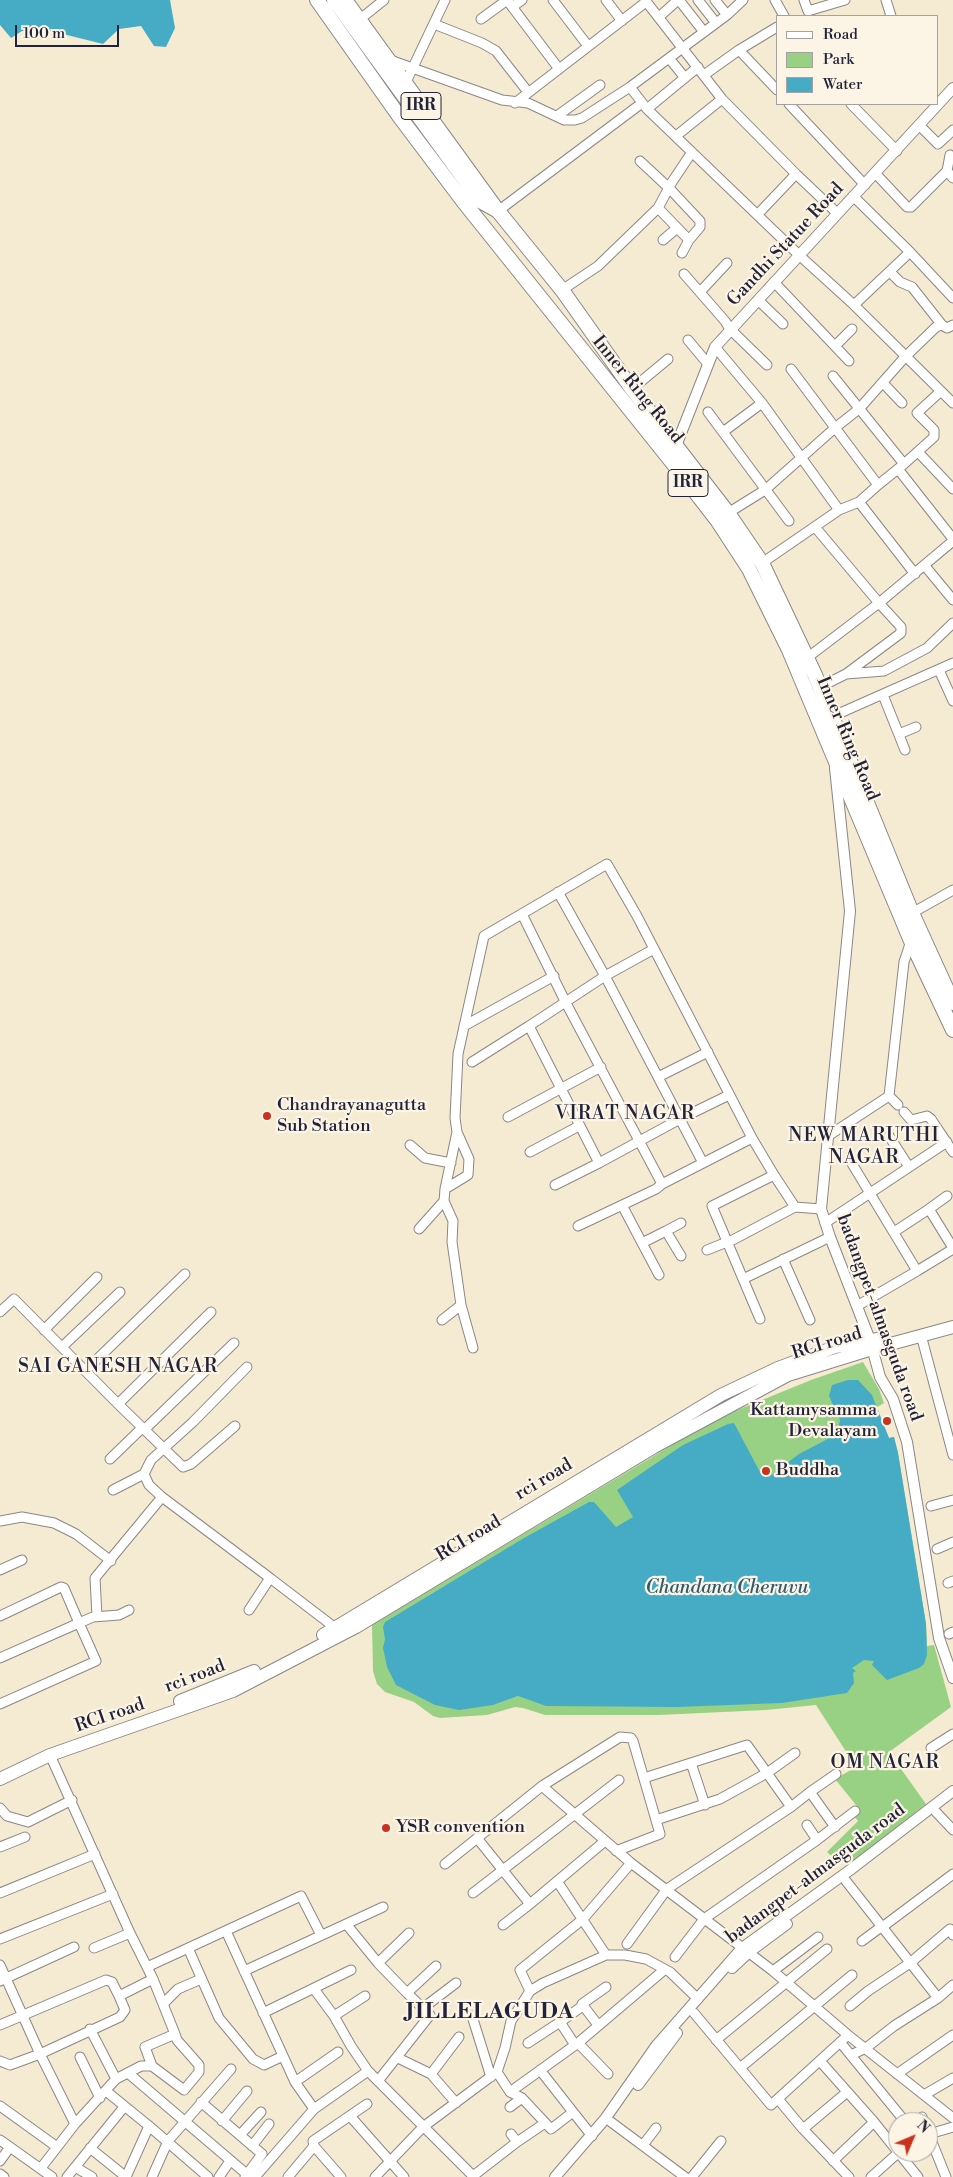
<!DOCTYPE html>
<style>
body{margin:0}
#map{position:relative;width:953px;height:2177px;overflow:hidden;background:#f5ebd2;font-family:"Libre Bodoni",serif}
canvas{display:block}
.legend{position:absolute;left:776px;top:15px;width:162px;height:90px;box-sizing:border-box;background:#fcf5e5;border:1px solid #a5a1a1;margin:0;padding:6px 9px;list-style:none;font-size:15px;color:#22223b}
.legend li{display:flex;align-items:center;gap:10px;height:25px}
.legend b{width:25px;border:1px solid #a5a1a1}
.north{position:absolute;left:888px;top:2112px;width:50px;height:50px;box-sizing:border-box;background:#fcf5e5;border:1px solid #a5a1a1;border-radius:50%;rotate:45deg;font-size:14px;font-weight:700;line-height:20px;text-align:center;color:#22223b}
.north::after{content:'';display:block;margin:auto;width:18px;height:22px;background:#c8321e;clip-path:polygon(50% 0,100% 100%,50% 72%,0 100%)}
.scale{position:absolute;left:15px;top:25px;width:104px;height:22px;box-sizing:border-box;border:2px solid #22223b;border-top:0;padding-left:6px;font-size:15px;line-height:18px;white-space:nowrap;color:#22223b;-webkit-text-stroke:4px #fcf5e5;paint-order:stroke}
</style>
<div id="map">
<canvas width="953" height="2177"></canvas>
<ul class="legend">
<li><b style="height:6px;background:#fff"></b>Road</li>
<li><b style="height:14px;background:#99d184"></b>Park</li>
<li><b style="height:14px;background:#46acc5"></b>Water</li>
</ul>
<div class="north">N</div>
<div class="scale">100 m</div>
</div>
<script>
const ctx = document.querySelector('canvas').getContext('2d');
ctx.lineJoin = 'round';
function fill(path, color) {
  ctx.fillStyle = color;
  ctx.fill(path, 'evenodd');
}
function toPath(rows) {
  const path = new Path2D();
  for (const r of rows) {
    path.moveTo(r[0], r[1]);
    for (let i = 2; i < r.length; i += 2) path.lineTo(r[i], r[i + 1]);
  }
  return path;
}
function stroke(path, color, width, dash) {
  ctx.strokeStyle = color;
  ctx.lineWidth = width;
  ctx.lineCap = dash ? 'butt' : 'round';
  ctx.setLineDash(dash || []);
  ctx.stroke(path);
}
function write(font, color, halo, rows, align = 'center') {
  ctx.font = font + ' "Libre Bodoni",serif';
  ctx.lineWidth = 4.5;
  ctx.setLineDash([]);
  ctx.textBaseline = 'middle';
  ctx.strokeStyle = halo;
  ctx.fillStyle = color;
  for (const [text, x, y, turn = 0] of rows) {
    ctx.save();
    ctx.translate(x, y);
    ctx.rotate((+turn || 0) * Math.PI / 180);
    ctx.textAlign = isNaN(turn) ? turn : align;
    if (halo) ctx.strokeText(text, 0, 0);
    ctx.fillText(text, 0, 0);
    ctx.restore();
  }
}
const green = toPath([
 [863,1362,879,1389,884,1403,876,1408,889,1438,894,1437,898,1453,926,1624,927,1646,934,1645,951,1707,889,1752,926,1804,849,1865,841,1857,837,1861,827,1852,858,1821,854,1816,860,1810,835,1779,856,1767,816,1705,766,1710,659,1715,545,1715,523,1708,515,1707,487,1715,440,1718,433,1716,414,1702,385,1692,377,1684,373,1671,372,1625,692,1433,735,1411,811,1380]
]);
const water = toPath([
 [0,0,170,0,175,28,166,47,154,46,141,26,119,29,103,44,51,31,22,31,11,38,0,25],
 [848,1380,858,1380,872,1395,889,1438,894,1437,898,1453,926,1624,927,1655,924,1664,919,1668,887,1680,872,1665,874,1661,864,1660,852,1668,856,1671,853,1673,854,1683,847,1693,782,1703,677,1707,546,1706,518,1696,493,1705,459,1710,435,1705,396,1685,387,1667,383,1648,385,1639,383,1627,385,1622,524,1538,589,1502,594,1502,616,1527,633,1517,617,1490,683,1445,728,1424,734,1423,761,1474,769,1477,799,1454,837,1434,840,1420,829,1396,832,1385]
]);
const minor = toPath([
 [507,0,559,69,646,2],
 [553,0,588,46],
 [606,0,622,21],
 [645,0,722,99,796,174,837,213],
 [679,0,704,32],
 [698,0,716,23],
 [715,0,727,15],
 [775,0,784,16],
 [804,0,808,11,845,0],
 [886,0,891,16],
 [512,7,522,0],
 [659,17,678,0],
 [481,19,507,0],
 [359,20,384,0],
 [434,24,482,43,496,51,528,92],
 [739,50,777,90],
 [669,58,685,78],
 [390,60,502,100,528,103,564,120,575,120,582,118,630,87,727,15,743,0],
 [704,75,739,50,777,27],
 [406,82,445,0],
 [630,87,647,109,799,255,854,305,953,403],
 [515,103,559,69],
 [789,104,865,185],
 [851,104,897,151],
 [647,109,698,67],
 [557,116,600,85],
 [920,126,938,144,953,130],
 [676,136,722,99],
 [950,155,947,171,953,178],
 [640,161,670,189,700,221,700,227,689,240,682,253],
 [876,174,907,207,911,207,947,171],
 [853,196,910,252,854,305],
 [658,208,689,240],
 [498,211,642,103],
 [758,214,796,174],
 [663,240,677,228],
 [910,252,953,298],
 [890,272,900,282,912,287,942,325],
 [684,274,725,321,730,329,767,365],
 [774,282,849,361],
 [562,290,598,266,658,208,672,182,692,152],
 [700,292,727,263],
 [758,300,783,324],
 [688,340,708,364],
 [835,346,852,329],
 [715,347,762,403,839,510],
 [791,369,878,485,904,464,934,437,934,430,917,413,941,391],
 [833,376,904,464],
 [883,383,902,403],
 [632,389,668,359],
 [708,412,789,521],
 [723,432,762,403],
 [918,452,953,489],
 [898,469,953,539],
 [859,502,915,574],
 [728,513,765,490,836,427,859,409,905,357,936,327,942,325,947,328,953,325],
 [815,527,879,603,953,541],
 [762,563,839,510,859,502,878,485],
 [925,566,953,600],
 [807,658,879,603,901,627,901,633,846,674],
 [939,670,953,701],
 [820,687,846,674,884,671,927,648,953,623],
 [883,695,905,750],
 [831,717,953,663],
 [899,734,916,727],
 [558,892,605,976,703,1163],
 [912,913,953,890],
 [522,914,566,1003,662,1184],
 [464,1026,554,976],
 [472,1062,529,1026],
 [658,1077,708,1052],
 [889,1096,898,1105],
 [904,1112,911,1120,927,1116,931,1119,953,1152],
 [508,1117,601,1067],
 [828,1136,889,1096,904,962,911,941],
 [889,1136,909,1167],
 [410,1145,425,1158,451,1163],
 [530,1152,579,1126],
 [851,1162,917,1271,953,1249],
 [599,1163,680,1119,729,1095],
 [555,1185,599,1163,529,1026,605,976,654,949],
 [445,1189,457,1132],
 [444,1201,453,1221,452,1242,461,1305,473,1348],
 [622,1205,642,1243,666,1231,681,1256],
 [929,1209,947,1196],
 [825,1223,947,1142],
 [578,1226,656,1189,662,1184,752,1138],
 [419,1229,444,1201,445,1189,468,1175,469,1159,457,1132,455,1118,458,1054,484,936,607,864,637,916,752,1138,774,1175,795,1207,821,1209],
 [666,1231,681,1223],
 [894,1232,929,1209,953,1248],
 [642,1243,659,1275],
 [727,1243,795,1207],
 [707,1250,727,1242],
 [783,1259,810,1320],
 [743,1279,830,1237],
 [857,1306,917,1271],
 [0,1312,14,1299,118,1404,183,1467,191,1464,235,1426],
 [760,1319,712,1206,774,1175],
 [442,1320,461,1305],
 [44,1330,97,1277],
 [921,1335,953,1455],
 [62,1347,120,1292],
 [247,1367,193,1422,151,1460,144,1474,149,1485,162,1497,270,1578],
 [85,1371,185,1274],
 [118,1404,211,1312],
 [144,1430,234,1343],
 [110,1459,142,1428],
 [113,1490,144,1474],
 [931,1506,953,1500],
 [0,1521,22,1517,54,1523,76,1534,111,1561],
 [937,1549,953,1542],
 [0,1570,22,1560],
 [948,1583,953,1581],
 [249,1610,270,1578,338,1630],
 [0,1616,61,1587,64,1588,79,1623,0,1658],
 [97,1616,95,1578,162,1497],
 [949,1634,953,1632],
 [0,1704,96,1661,79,1623,93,1617,119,1615,129,1610],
 [931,1748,953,1734],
 [795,1753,767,1773,791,1807,810,1792,835,1827],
 [50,1755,130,1933,153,1979,175,2034,177,2040,199,2065,199,2072,184,2090,152,2066,145,2047,175,2034],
 [691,1763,705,1805],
 [644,1778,747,1745,767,1773,720,1799,656,1820],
 [542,1786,620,1737,631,1738,633,1741,660,1834,616,1851],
 [810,1792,836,1774],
 [0,1808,7,1816,28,1822,72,1800],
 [936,1812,953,1830],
 [807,1825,817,1840],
 [477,1838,530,1904,605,1841],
 [0,1847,25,1837],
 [445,1864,542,1786,631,1863,773,1971,848,2035,953,2118],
 [557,1881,606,1955],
 [846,1881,938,1998],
 [0,1893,95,1854],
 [473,1893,619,1780],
 [347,1925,378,1963,407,1993,436,1966],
 [503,1925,530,1904],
 [881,1928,953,1874],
 [226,1931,295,2082,314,2109],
 [0,1939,113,1894],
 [862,1941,881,1927],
 [627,1944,667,1889,791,1807],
 [94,1948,130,1933],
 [188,1948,219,2018,253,2059,264,2065,283,2056],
 [675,1957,704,1919,817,1840,855,1811],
 [378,1963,409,1933],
 [0,1965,40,2054,75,2124],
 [147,1967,301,1896,321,1935],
 [244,1971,383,1907],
 [773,1971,818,1937],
 [0,1981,74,1947],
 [314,1989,334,2016,351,2046,368,2071,474,2177],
 [530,1991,520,1970,583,1919,631,1863],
 [163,2004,178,1989,201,1979],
 [850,2006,868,1991,910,1963,950,1929,953,1935],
 [423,2008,456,1983],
 [263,2013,351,1970],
 [694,2013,771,2105,848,2035],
 [334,2016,365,1996],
 [472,2016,491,2077],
 [560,2022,584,2005],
 [0,2025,106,1980,112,1982,119,1996],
 [598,2025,582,2004,606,1987],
 [90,2029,116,2079],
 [716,2040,827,1949],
 [840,2042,903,2119],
 [528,2043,560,2022,575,2045],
 [578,2043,608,2074],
 [851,2055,866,2048,894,2026,938,1998,953,1985],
 [80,2057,100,2098],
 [398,2058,431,2074,456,2103],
 [0,2061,10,2065,40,2054,120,2017,125,2010,119,1996,153,1979],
 [820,2061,874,2122,918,2177],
 [740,2068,852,1975],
 [540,2070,573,2112],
 [497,2072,510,2092,578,2043,664,1970],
 [128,2073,250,2177],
 [431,2074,459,2037],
 [897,2074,953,2035],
 [378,2081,430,2015,407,1993],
 [295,2082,338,2052],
 [106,2091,149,2126,126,2177],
 [510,2092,522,2098,551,2129,573,2112,592,2136],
 [924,2095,953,2078],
 [778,2099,803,2129,846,2093],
 [201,2102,262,2154,245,2177],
 [0,2106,57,2147],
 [510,2107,522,2098],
 [350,2116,404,2177],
 [922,2117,924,2122],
 [222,2121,247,2091],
 [611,2122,685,2177],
 [149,2126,208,2177],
 [803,2129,849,2177],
 [928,2132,946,2177],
 [929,2134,953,2127],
 [240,2135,261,2112],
 [0,2140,52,2177],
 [517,2142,545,2123],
 [643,2145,656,2128],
 [252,2146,269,2124],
 [314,2146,341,2177],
 [90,2148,126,2177],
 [0,2161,10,2147],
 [833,2161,874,2122],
 [75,2167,92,2177],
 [41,2168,75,2124,116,2079,141,2066,152,2066],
 [0,2174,4,2177],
 [473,2176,517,2142,511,2134],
 [67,2177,124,2107],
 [152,2177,168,2141,231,2069],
 [219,2177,230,2161],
 [255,2177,314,2109,368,2071],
 [288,2177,314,2146,313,2141,367,2104],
 [375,2177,423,2127,497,2072,505,2048,511,2021,530,1991,543,1983,606,1955,625,1955,646,1959,670,1972,698,1999],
 [692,2177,721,2141],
 [871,2177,898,2153]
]);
const tertiary = toPath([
 [676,446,715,347,953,88],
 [835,768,850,911,821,1209,830,1237,870,1340,880,1377,893,1399,907,1442,939,1638,953,1678],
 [732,1968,748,1953,787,1924],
 [638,2085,677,2033],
 [555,2177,605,2119,656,2046,742,1948,850,1870,953,1791]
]);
const secondary = toPath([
 [323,1635,721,1395,778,1368,835,1347,883,1338],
 [180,1701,254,1671],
 [0,1779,50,1755,233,1691,356,1627,654,1447,788,1375,872,1349,953,1327]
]);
const primary = toPath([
 [345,0,498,211]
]);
const trunk = toPath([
 [317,0,399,116,463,201,672,462,717,520,749,569,789,650,911,941,953,1030],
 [334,0,480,201,498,211,562,290,632,389,728,513,762,563,815,675,912,913,953,1003]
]);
const markers = [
 [267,1116,5,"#c8321e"],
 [887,1421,5,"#c8321e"],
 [766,1471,5,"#c8321e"],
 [386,1828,5,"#c8321e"]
];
const shields = [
 [421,106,40],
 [688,483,40]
];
const shieldNames = [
 ["IRR",421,106],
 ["IRR",688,483]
];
const streetNames = [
 ["Gandhi Statue Road",786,245,-47],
 ["Inner Ring Road",637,390,51],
 ["Inner Ring Road",847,739,67],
 ["badangpet-almasguda road",879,1318,70],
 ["RCI road",827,1344,-17],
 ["rci road",544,1480,-31],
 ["RCI road",469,1539,-31],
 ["rci road",195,1677,-21],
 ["RCI road",110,1716,-19],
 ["badangpet-almasguda road",816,1874,-37]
];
const poiNames = [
 ["Chandrayanagutta",277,1106],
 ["Sub Station",277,1127],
 ["Kattamysamma",877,1411,"right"],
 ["Devalayam",877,1432,"right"],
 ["Buddha",776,1471],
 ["YSR convention",396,1828]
];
const neighbourhoodNames = [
 ["VIRAT NAGAR",625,1114],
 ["NEW MARUTHI",864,1136],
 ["NAGAR",864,1158],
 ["SAI GANESH NAGAR",118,1367],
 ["OM NAGAR",885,1763]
];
const waterNames = [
 ["Chandana Cheruvu",727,1588]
];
const districtNames = [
 ["JILLELAGUDA",490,2013]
];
fill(green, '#99d184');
fill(water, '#46acc5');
stroke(minor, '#8c8686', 11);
stroke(tertiary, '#8c8686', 12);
stroke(secondary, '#8c8686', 14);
stroke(primary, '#8c8686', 16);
stroke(trunk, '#8c8686', 16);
stroke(minor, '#fff', 9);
stroke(tertiary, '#fff', 10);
stroke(secondary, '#fff', 12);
stroke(primary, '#fff', 14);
stroke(trunk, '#fff', 14);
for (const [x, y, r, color] of markers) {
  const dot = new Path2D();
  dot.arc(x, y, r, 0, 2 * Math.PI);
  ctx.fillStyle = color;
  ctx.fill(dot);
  stroke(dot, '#fcf5e5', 2);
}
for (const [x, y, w] of shields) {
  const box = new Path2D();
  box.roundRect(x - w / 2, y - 13.5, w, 27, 4);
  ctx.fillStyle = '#fcf5e5';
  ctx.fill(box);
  stroke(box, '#22223b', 1);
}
write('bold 16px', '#22223b', null, shieldNames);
write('18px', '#22223b', '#fcf5e5', streetNames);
write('18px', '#22223b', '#fcf5e5', poiNames, 'left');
ctx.letterSpacing = '1px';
write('19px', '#22223b', '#fcf5e5', neighbourhoodNames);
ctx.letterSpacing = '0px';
write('italic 19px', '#305972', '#fcf5e5', waterNames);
ctx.letterSpacing = '1px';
write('bold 22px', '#22223b', '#fcf5e5', districtNames);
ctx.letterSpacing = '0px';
</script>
